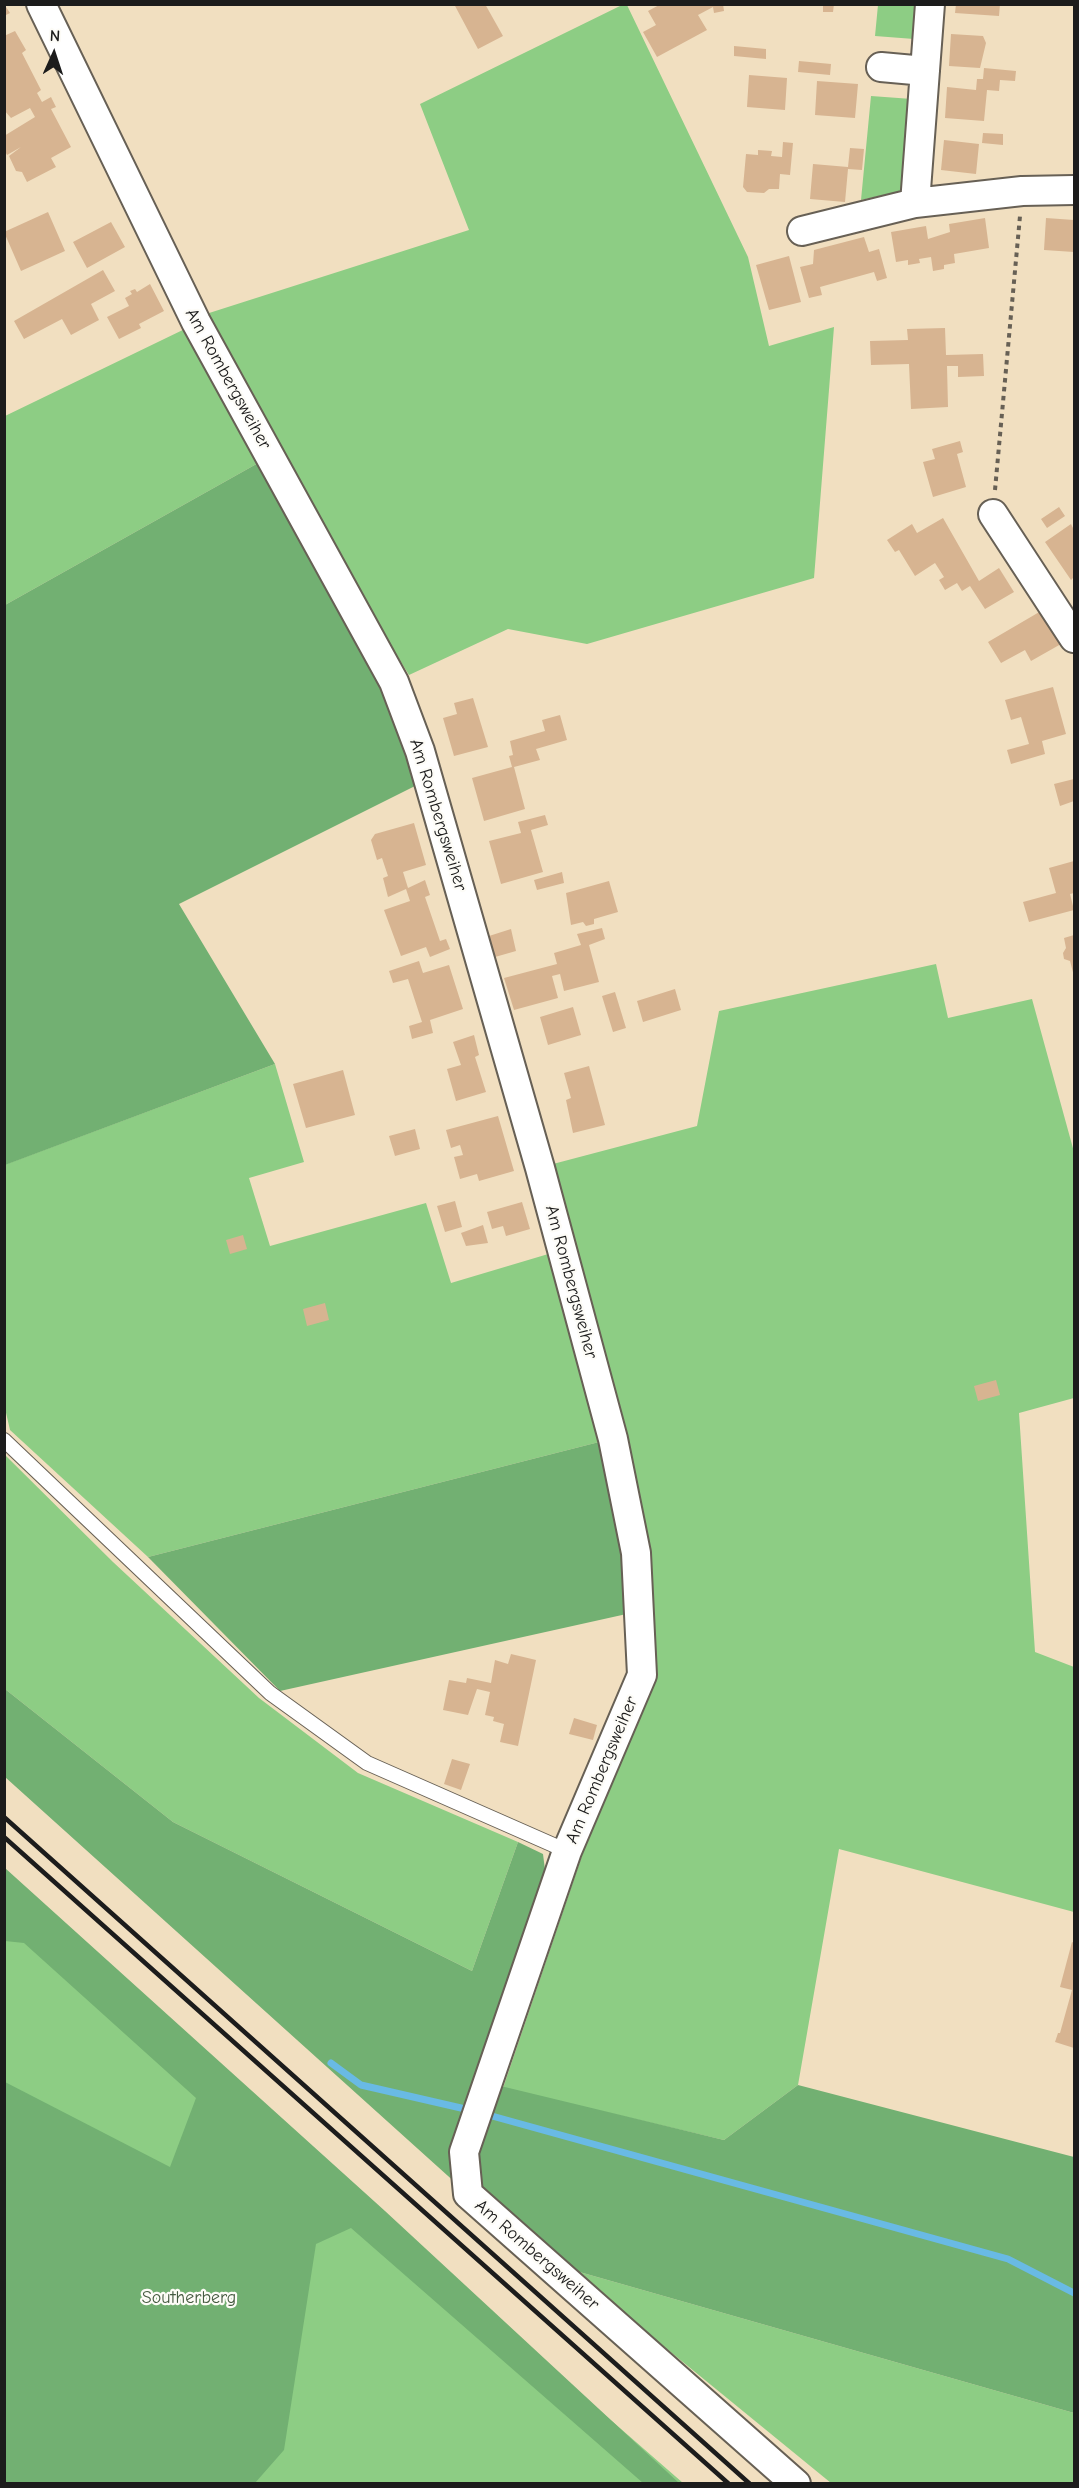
<!DOCTYPE html>
<style>
body{margin:0}
#map{position:relative;width:1079px;height:2488px;overflow:hidden;background:#f1dfc0;font-family:"Comic Neue",sans-serif}
canvas{display:block}
.frame{position:absolute;inset:0;border:6px solid #1c1c1c;pointer-events:none}
.north{position:absolute;left:24px;top:24px;width:60px;height:60px;-webkit-text-stroke:4px #fdfcf7;paint-order:stroke;rotate:3deg;font-size:16px;font-weight:700;line-height:24px;text-align:center;color:#1c1c1c}
.north::after{content:'';display:block;margin:auto;width:21px;height:27px;background:#1c1c1c;clip-path:polygon(50% 0,100% 100%,50% 72%,0 100%)}
</style>
<div id="map">
<canvas width="1079" height="2488"></canvas>
<div class="frame"></div>
<div class="north">N</div>
</div>
<script>
const ctx = document.querySelector('canvas').getContext('2d');
ctx.lineJoin = 'round';
function fill(path, color) {
  ctx.fillStyle = color;
  ctx.fill(path, 'evenodd');
}
function toPath(rows) {
  const path = new Path2D();
  for (const r of rows) {
    path.moveTo(r[0], r[1]);
    for (let i = 2; i < r.length; i += 2) path.lineTo(r[i], r[i + 1]);
  }
  return path;
}
function stroke(path, color, width, dash) {
  ctx.strokeStyle = color;
  ctx.lineWidth = width;
  ctx.lineCap = dash ? 'butt' : 'round';
  ctx.setLineDash(dash || []);
  ctx.stroke(path);
}
function write(font, color, halo, rows, align = 'center') {
  ctx.font = font + ' "Comic Neue",sans-serif';
  ctx.lineWidth = 4.5;
  ctx.setLineDash([]);
  ctx.textBaseline = 'middle';
  ctx.strokeStyle = halo;
  ctx.fillStyle = color;
  for (const [text, x, y, turn = 0] of rows) {
    ctx.save();
    ctx.translate(x, y);
    ctx.rotate((+turn || 0) * Math.PI / 180);
    ctx.textAlign = isNaN(turn) ? turn : align;
    if (halo) ctx.strokeText(text, 0, 0);
    ctx.fillText(text, 0, 0);
    ctx.restore();
  }
}
const green = toPath([
 [622,5,627,5,748,257,769,346,834,327,814,578,587,644,508,629,409,675,335,555,206,314,469,230,420,104],
 [878,5,917,5,914,39,875,36],
 [871,96,912,99,902,191,861,200],
 [191,326,260,462,5,605,5,416],
 [936,964,948,1018,1032,999,1074,1152,1074,1398,1019,1413,1035,1652,1074,1667,1074,1912,839,1849,798,2085,724,2140,503,2088,590,1832,654,1676,553,1164,697,1126,719,1011],
 [275,1064,304,1162,249,1178,270,1246,426,1203,451,1283,555,1252,603,1441,148,1557,10,1430,4,1404,4,1165],
 [4,1454,113,1562,259,1698,358,1773,518,1842,472,1971,173,1822,5,1689],
 [4,1881,263,2117,683,2483,5,2483],
 [569,2269,1074,2413,1074,2483,831,2483]
]);
const forest = toPath([
 [260,462,382,683,415,786,179,904,275,1064,5,1165,5,605],
 [603,1441,627,1553,631,1613,280,1691,148,1557],
 [5,1689,173,1822,472,1971,518,1842,543,1854,546,1878,480,2081,724,2140,798,2085,1074,2157,1074,2413,569,2269,468,2194,5,1777],
 [5,1868,385,2211,679,2483,643,2483,351,2228,316,2244,284,2450,255,2483,5,2483,5,2082,170,2167,196,2098,24,1943,5,1941]
]);
const stream = toPath([
 [331,2063,361,2085,461,2108],
 [492,2116,1008,2259,1074,2293]
]);
const building = toPath([
 [4,4,10,13,4,16],
 [454,4,485,4,503,36,478,49],
 [661,4,723,4,724,11,714,13,713,7,698,15,707,30,657,57,643,32,656,25,648,11],
 [823,4,834,4,833,12,823,12],
 [956,4,1000,4,999,16,955,13],
 [15,31,26,50,22,53,41,90,37,93,42,102,51,97,56,107,51,109,71,147,51,158,56,167,27,182,22,172,16,171,9,156,21,147,7,155,4,149,4,136,35,117,30,108,11,118,4,110,4,36],
 [951,34,983,36,986,43,980,68,949,66],
 [734,46,766,49,766,59,734,56],
 [799,61,831,64,830,75,798,72],
 [984,68,1016,71,1015,81,1000,80,999,91,987,90,984,121,945,118,947,87,976,90,977,79,983,79],
 [749,75,787,78,785,110,747,107],
 [817,81,858,84,855,118,815,115],
 [983,133,1003,134,1003,145,982,143],
 [944,140,979,144,976,174,941,170],
 [783,142,793,143,790,175,780,174,779,189,769,189,764,193,747,192,743,187,746,154,758,155,758,150,772,151,771,156,782,157],
 [850,148,864,149,862,170,848,169,845,202,810,199,813,164,848,167],
 [48,212,65,251,21,271,4,232],
 [985,218,989,248,954,254,955,263,944,265,944,269,933,271,931,257,919,259,920,263,908,265,908,260,896,262,891,232,926,226,928,239,950,232,949,224],
 [1046,218,1074,220,1074,252,1044,250],
 [111,222,125,247,87,268,73,242],
 [864,237,869,252,879,249,887,278,877,281,874,272,820,287,822,295,809,298,800,267,813,264,814,250],
 [789,256,801,302,769,310,756,265],
 [103,270,115,291,91,304,99,320,71,335,62,319,24,339,14,321],
 [150,284,164,311,139,324,141,328,119,339,107,317,129,306,125,298,132,294,130,291,135,289,137,292],
 [945,328,946,355,983,354,984,376,958,377,958,366,947,366,948,407,911,409,909,364,871,365,870,341,908,340,907,329],
 [960,441,963,452,957,454,966,487,933,497,923,462,935,459,932,449],
 [1059,507,1065,516,1047,528,1041,519],
 [943,518,979,581,999,568,1014,592,985,609,970,586,962,591,957,583,945,590,939,580,944,577,935,563,915,576,899,550,895,552,887,540,912,524,917,533],
 [1071,524,1074,530,1074,577,1071,580,1045,542],
 [1041,611,1061,644,1031,661,1025,650,1001,663,988,642],
 [1053,687,1066,734,1042,741,1045,754,1011,764,1007,750,1029,744,1021,717,1011,720,1005,700],
 [473,698,488,747,454,756,443,718,457,714,454,703],
 [560,715,567,740,536,749,540,760,514,767,525,809,484,821,472,778,512,767,509,756,513,755,510,741,545,731,542,720],
 [1074,779,1074,801,1060,806,1054,784],
 [545,815,548,825,531,830,543,872,501,884,489,841,521,833,518,822],
 [414,823,426,865,403,872,408,888,425,880,430,895,425,897,440,941,446,939,450,949,430,957,426,947,401,956,384,910,410,901,406,889,388,897,383,878,388,876,382,858,377,860,371,840,375,834],
 [1074,861,1074,893,1070,894,1074,910,1029,922,1023,902,1056,893,1049,868],
 [562,872,564,883,537,890,534,880],
 [609,881,618,912,594,919,594,924,586,926,583,922,571,925,566,893],
 [602,928,605,939,589,945,599,982,564,991,560,974,552,976,558,998,514,1010,504,978,557,964,554,953,581,945,577,934],
 [511,929,516,951,495,957,489,936],
 [1074,935,1074,976,1070,961,1064,959,1063,953,1066,948,1064,938],
 [419,961,423,973,449,965,463,1009,430,1020,433,1033,412,1039,409,1026,422,1022,408,979,393,983,389,971],
 [675,989,681,1010,643,1022,637,1001],
 [615,992,626,1028,613,1032,602,996],
 [573,1007,581,1035,548,1045,540,1017],
 [474,1035,479,1055,475,1057,486,1092,456,1101,447,1069,461,1065,453,1042],
 [589,1066,605,1125,573,1133,566,1100,571,1098,564,1073],
 [343,1070,355,1115,306,1128,293,1084],
 [498,1116,514,1171,479,1181,477,1174,460,1179,454,1157,463,1155,460,1145,451,1148,446,1130],
 [415,1129,420,1149,395,1156,389,1136],
 [455,1201,462,1227,445,1232,437,1206],
 [522,1202,530,1229,506,1236,503,1226,492,1229,487,1212],
 [483,1225,488,1243,466,1246,461,1233],
 [243,1235,247,1249,230,1254,226,1240],
 [325,1303,329,1320,307,1326,303,1309],
 [996,1380,1000,1395,978,1401,974,1386],
 [511,1654,536,1660,518,1746,500,1742,504,1724,493,1721,494,1717,485,1715,490,1692,477,1689,468,1715,443,1710,449,1680,466,1683,467,1678,491,1683,495,1660,508,1664],
 [574,1718,597,1725,593,1740,569,1734],
 [452,1759,470,1764,461,1790,444,1784],
 [1072,1942,1074,1943,1074,2048,1055,2042,1058,2033,1060,2033,1072,1990,1060,1987]
]);
const path = toPath([
 [995,490,1020,216]
]);
const lane = toPath([
 [4,1440,270,1693,367,1763,567,1851]
]);
const street = toPath([
 [41,4,196,322,394,682,420,751,540,1168,613,1439,636,1553,642,1675,567,1851,464,2152,468,2194,796,2484],
 [881,67,925,71],
 [915,203,1022,191,1074,190],
 [802,231,915,203,930,4],
 [993,514,1074,638]
]);
const rail = toPath([
 [4,1817,750,2484],
 [4,1837,729,2484]
]);
const streetNames = [
 ["Am Rombergsweiher",228,379,61],
 ["Am Rombergsweiher",438,815,73],
 ["Am Rombergsweiher",571,1282,75],
 ["Am Rombergsweiher",602,1770,-67],
 ["Am Rombergsweiher",537,2255,41]
];
const parkNames = [
 ["Southerberg",189,2298]
];
fill(green, '#8dcd84');
fill(forest, '#72b072');
stroke(stream, '#69bae4', 7);
fill(building, '#d7b491');
stroke(lane, '#676055', 16);
stroke(street, '#676055', 32);
stroke(path, '#676055', 4, [4.5, 4.5]);
stroke(lane, '#fff', 14);
stroke(street, '#fff', 28);
stroke(rail, '#1c1c1c', 4.5);
write('18px', '#1c1c1c', '#fdfcf7', streetNames);
write('18px', '#445a40', '#fdfcf7', parkNames);
</script>
